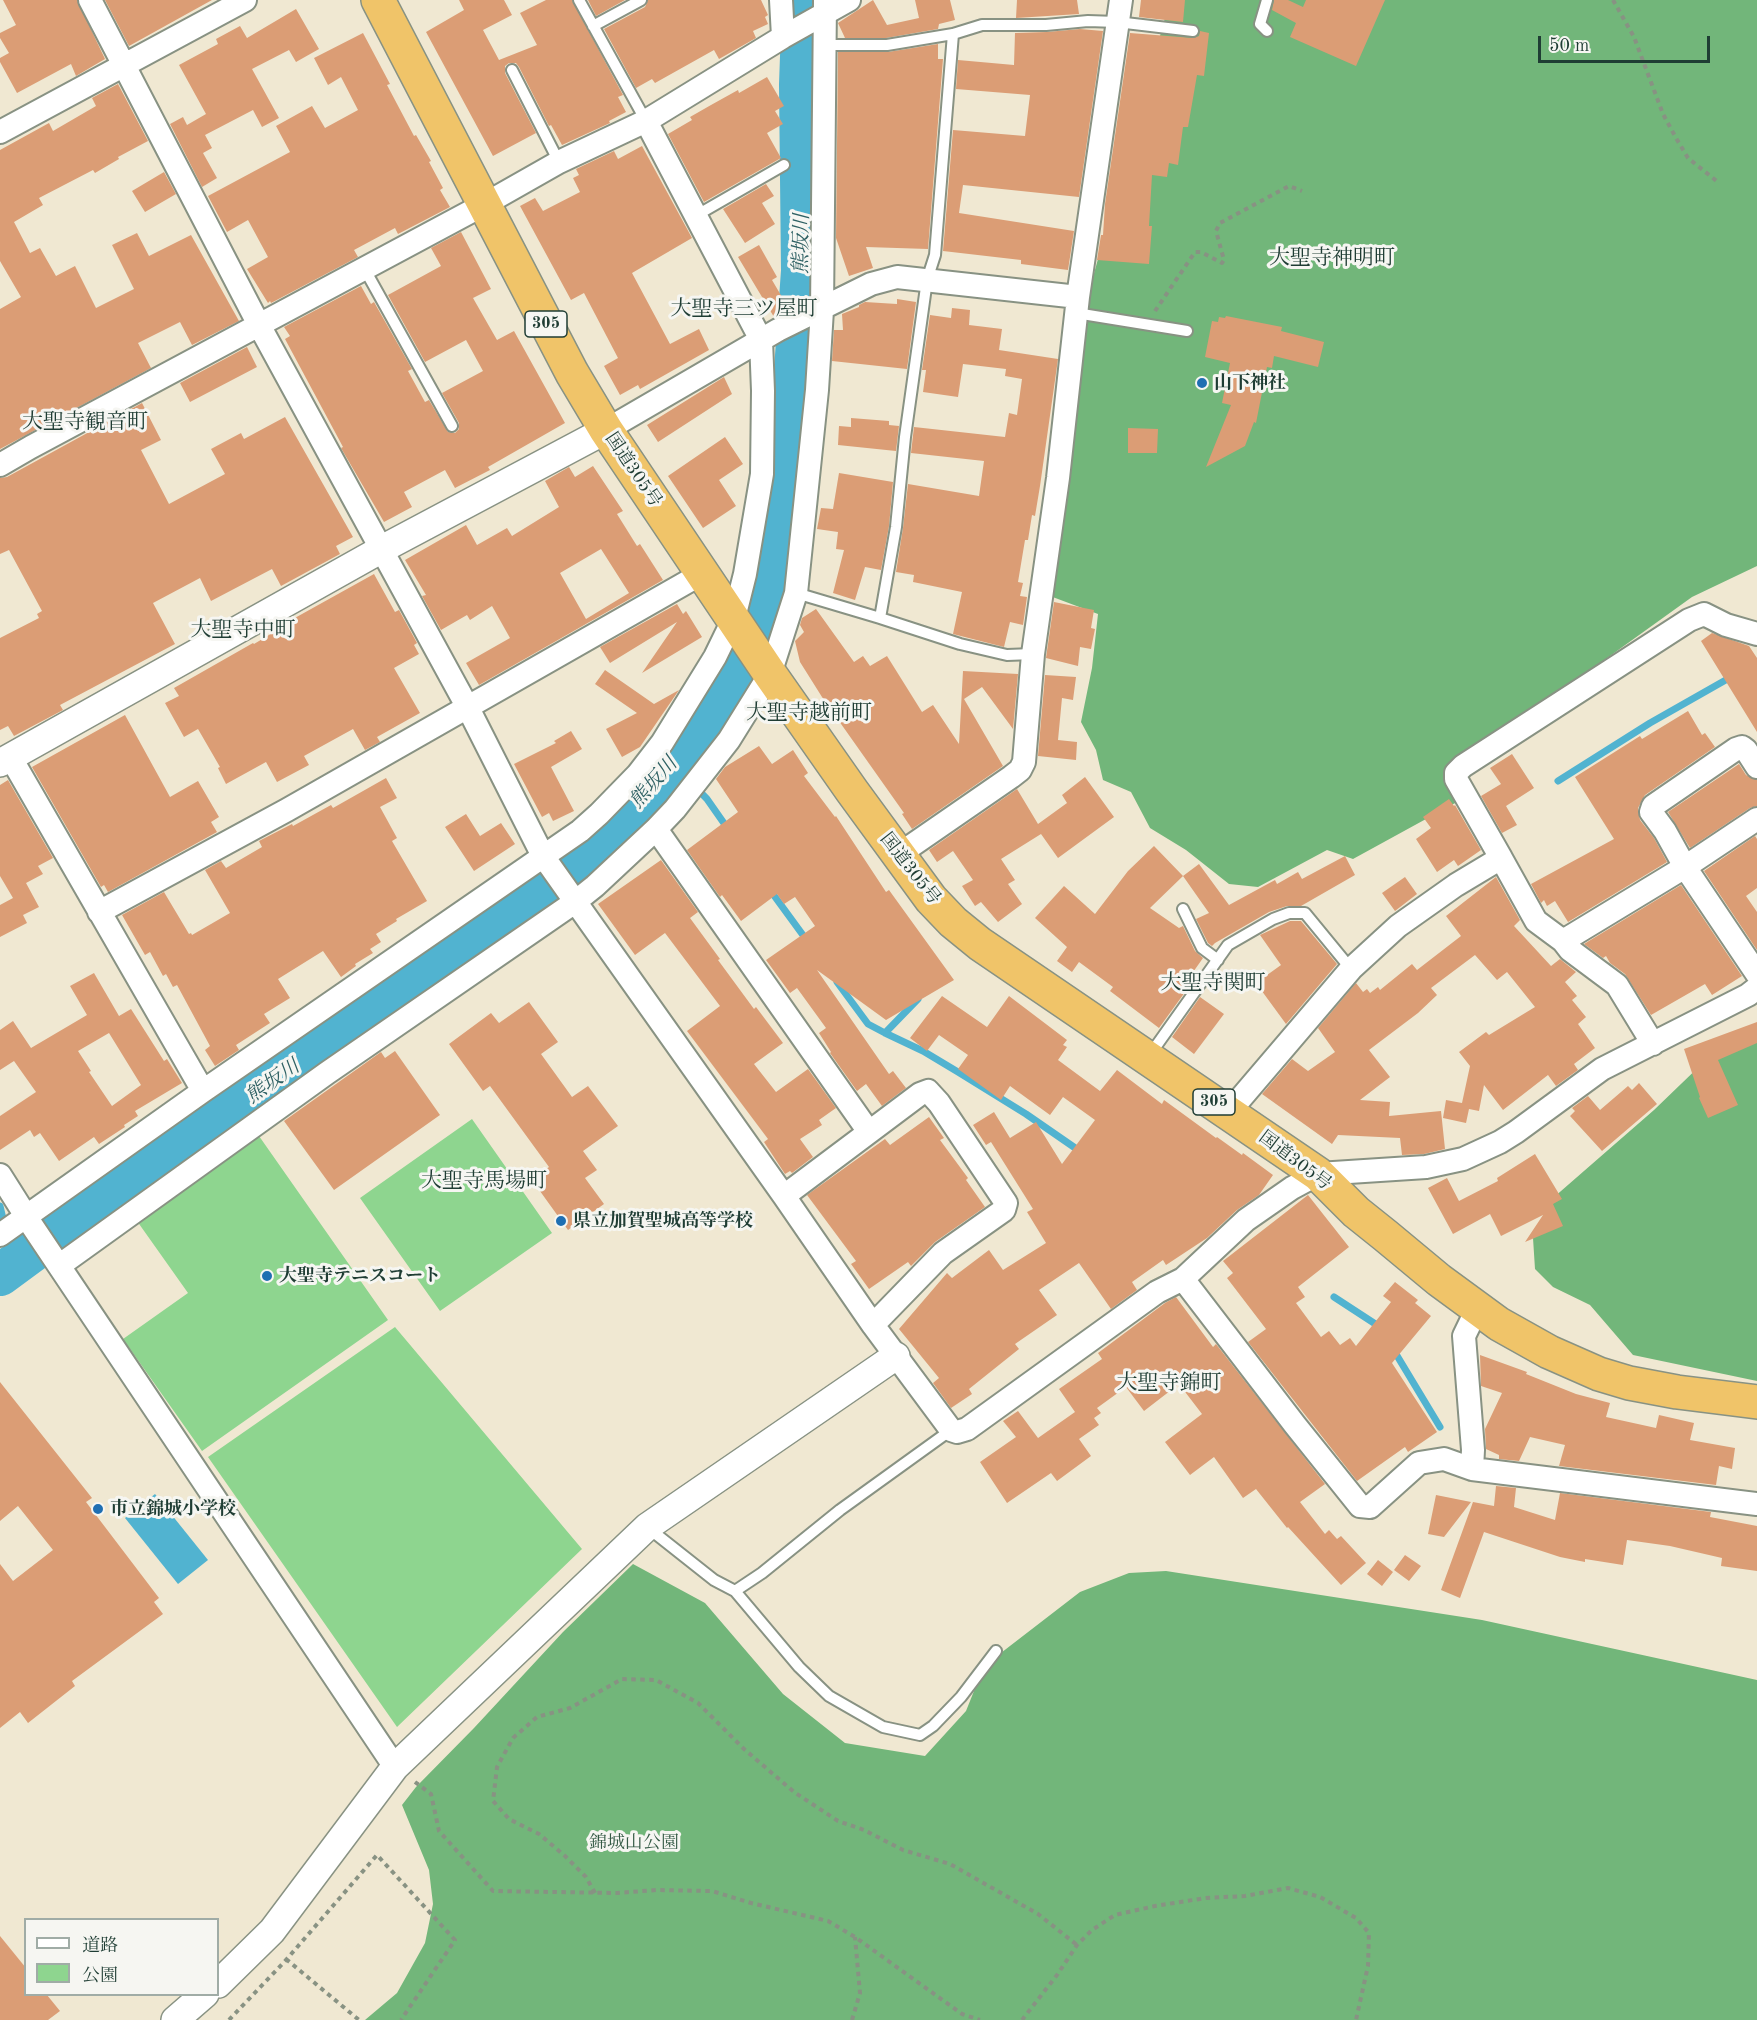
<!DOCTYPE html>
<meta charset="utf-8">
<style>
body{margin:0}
#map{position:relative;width:1757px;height:2020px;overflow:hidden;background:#f0e8d2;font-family:"Old Standard TT","Noto Serif JP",serif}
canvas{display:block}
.legend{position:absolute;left:24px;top:1918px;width:195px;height:78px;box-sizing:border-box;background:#f6f6f2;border:2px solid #a0aca6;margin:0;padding:8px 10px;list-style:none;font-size:18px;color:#1f3d34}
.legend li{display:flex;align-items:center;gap:12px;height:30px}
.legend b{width:30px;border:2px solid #a0aca6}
.scale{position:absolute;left:1538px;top:36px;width:172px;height:27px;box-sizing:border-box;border:3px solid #1f3d34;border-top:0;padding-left:8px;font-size:18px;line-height:21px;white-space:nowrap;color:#1f3d34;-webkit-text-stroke:4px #f6f6f2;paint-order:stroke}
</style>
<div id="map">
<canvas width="1757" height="2020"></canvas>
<ul class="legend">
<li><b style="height:8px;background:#fff"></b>道路</li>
<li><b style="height:16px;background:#8ed58f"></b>公園</li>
</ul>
<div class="scale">50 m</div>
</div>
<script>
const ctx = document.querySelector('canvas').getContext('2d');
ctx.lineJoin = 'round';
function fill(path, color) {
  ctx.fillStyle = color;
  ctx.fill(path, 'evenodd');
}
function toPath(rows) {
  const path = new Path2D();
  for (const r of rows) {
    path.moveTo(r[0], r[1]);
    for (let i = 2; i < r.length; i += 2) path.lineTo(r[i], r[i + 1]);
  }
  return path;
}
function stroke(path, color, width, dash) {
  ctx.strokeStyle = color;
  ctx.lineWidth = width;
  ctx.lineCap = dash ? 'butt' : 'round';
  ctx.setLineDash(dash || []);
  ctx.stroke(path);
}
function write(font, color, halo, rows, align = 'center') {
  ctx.font = font + ' "Old Standard TT","Noto Serif JP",serif';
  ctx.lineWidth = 6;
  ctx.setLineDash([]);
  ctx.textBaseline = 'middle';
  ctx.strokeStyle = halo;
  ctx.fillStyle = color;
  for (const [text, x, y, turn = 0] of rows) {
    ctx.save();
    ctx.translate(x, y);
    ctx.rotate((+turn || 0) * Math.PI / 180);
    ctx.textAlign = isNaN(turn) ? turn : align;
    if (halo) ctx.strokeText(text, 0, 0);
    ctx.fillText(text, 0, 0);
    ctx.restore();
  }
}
const green = toPath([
 [472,1119,552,1233,440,1311,360,1198],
 [259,1136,388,1320,202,1451,123,1339,188,1293,137,1221],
 [395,1327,582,1549,397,1727,208,1457]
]);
const forest = toPath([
 [1170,0,1757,0,1757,566,1692,597,1596,666,1456,758,1457,802,1353,859,1327,850,1258,887,1229,884,1186,850,1150,828,1131,792,1103,780,1096,750,1081,722,1092,668,1098,614,1050,596,1088,295],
 [1757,1040,1757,1381,1633,1355,1590,1305,1553,1287,1535,1269,1533,1238,1553,1198,1654,1110,1709,1057],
 [633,1564,705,1603,783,1694,845,1743,925,1756,966,1711,984,1666,1080,1592,1129,1573,1166,1571,1482,1620,1757,1680,1757,2020,365,2020,397,1993,425,1943,433,1904,429,1870,402,1805,416,1787,474,1728,563,1632]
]);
const water = toPath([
 [155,1494,208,1560,178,1584,125,1518]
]);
const stream = toPath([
 [673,764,707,799,728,829],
 [1558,781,1650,723,1731,677],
 [770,890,808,942],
 [837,982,868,1024,885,1033,923,1051,958,1072,1026,1114,1081,1152],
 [885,1033,918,999],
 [0,1206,14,1265],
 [1334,1297,1380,1327],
 [1393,1349,1440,1427]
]);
const river = toPath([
 [0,1275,72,1222,591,856,645,797,710,719,757,633,774,574,785,511,802,271,800,85,803,0]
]);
const building = toPath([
 [3,0,77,0,105,59,76,76,71,64,17,93,0,62,0,58,9,53,0,38,0,33,16,25],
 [105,0,212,0,129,46],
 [459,0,504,0,512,15,483,30,499,60,537,45,520,13,546,0,572,0,623,95,618,97,626,112,609,121,610,123,562,145,551,125,549,126,519,67,516,63,509,63,505,66,505,73,536,133,493,156,426,32,464,10],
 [588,0,625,0,596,16],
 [648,0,761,0,768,15,765,17,768,24,753,31,756,38,719,59,714,50,655,83,652,79,636,88,604,29,645,7],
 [873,0,887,25,919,18,915,0,950,0,955,20,939,24,938,29,886,38,845,38,838,23],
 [1017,0,1077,0,1079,14,1016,18],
 [1141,0,1185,0,1183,22,1139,17],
 [1274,0,1288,0,1303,7,1306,0,1385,0,1356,66,1290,37,1296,23,1272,10],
 [296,9,319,49,296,62,289,50,252,69,279,118,262,127,253,110,205,135,212,148,203,153,217,178,202,187,170,124,183,117,187,125,206,114,179,65,218,44,216,39,240,26,247,38],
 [1080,29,1103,31,1079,197,963,185,959,213,1074,231,1068,270,1021,264,1021,260,943,251,953,130,1025,136,1030,95,956,89,958,60,1014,65,1015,33,1047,32],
 [1200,31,1209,33,1204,76,1197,75,1188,127,1183,127,1178,165,1169,163,1167,177,1152,175,1149,226,1152,226,1149,264,1097,260,1101,235,1103,235,1105,204,1130,33,1193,38,1199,36],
 [363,33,390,84,387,85,414,136,416,135,431,161,429,162,443,188,440,190,450,207,398,234,395,228,354,250,358,257,271,303,270,301,268,303,247,269,268,257,248,220,227,232,208,196,290,152,276,126,312,106,325,128,358,110,341,77,328,85,314,58],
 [938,44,938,59,943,59,928,249,866,247,873,268,849,276,836,238,838,52,888,52],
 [767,77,784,106,775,111,783,124,767,133,781,158,704,202,668,134,692,120,690,117,711,105,738,90,739,93],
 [118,84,148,141,118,157,119,159,95,173,93,170,39,198,43,205,14,222,30,253,40,248,56,276,75,266,96,308,134,289,112,245,137,233,149,256,191,235,239,321,192,345,180,322,138,343,151,368,0,449,0,309,21,297,0,261,0,150,49,123,53,131,96,106,92,98],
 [642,146,692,238,632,273,670,344,699,329,709,350,640,389,638,385,620,395,604,366,618,358,584,293,571,300,520,206,535,198,543,211,580,192,573,178,579,175,576,169,614,151,618,159],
 [164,172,176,194,145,212,132,191],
 [766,184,774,196,762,203,775,224,745,243,723,209],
 [461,232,491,289,473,298,497,340,514,331,565,423,488,467,490,470,455,488,445,470,404,492,412,507,384,522,341,448,343,447,285,339,290,336,284,327,361,286,371,304,374,302,412,369,408,371,425,402,429,400,448,432,455,433,459,429,459,423,442,393,483,371,466,340,425,362,388,295,441,266,431,248],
 [759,245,777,277,772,280,789,309,774,317,738,257],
 [897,299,916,302,907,369,832,361,834,330,843,330,842,314,859,307,859,305,865,302,897,304],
 [952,308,970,310,969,325,1002,329,999,350,1058,359,1040,486,1035,516,1032,515,1028,540,1025,540,1018,582,1023,583,1020,596,1027,597,1023,625,1010,622,1004,647,953,634,962,592,913,582,914,575,896,572,903,528,908,484,979,496,984,461,911,453,914,427,1005,437,1009,413,1017,415,1022,379,1005,376,1006,369,963,364,958,397,923,392,926,370,922,370,930,315,951,318],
 [1226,316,1282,327,1281,331,1324,342,1318,367,1274,356,1272,368,1267,367,1256,423,1254,422,1245,446,1206,467,1231,405,1222,403,1230,363,1205,357,1212,321,1218,322,1219,317,1225,318],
 [247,347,257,367,190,402,180,383],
 [724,377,732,394,658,442,647,425],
 [142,403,161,440,141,450,169,504,225,474,211,449,241,433,244,439,285,417,353,537,336,546,340,554,281,586,272,569,211,601,200,578,153,603,175,644,60,705,63,710,14,736,8,726,0,730,0,638,39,618,37,614,42,611,9,550,0,554,0,478,7,477],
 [851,418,889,421,889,425,899,426,896,451,838,445,839,426,851,427],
 [1128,428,1158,429,1157,453,1128,453],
 [725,437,743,464,719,480,736,506,703,528,668,476],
 [593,466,623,511,617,514,637,546,640,544,663,580,479,685,466,663,510,638,492,606,470,620,467,615,441,630,422,596,426,595,405,560,466,525,477,545,507,528,512,536,559,507,545,481,569,467,575,477],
 [601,549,629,593,586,619,560,573],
 [839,473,893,482,889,526,881,570,865,567,855,600,833,593,844,550,836,549,838,532,817,529,821,508,833,509],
 [374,574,395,612,399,610,417,643,414,645,419,654,394,668,420,713,377,737,380,742,365,750,353,729,304,756,309,765,277,782,266,762,226,784,218,768,220,767,198,729,184,737,165,703,179,696,174,688,253,643,254,644,294,620,293,619],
 [1054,602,1094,610,1091,628,1095,629,1091,649,1080,647,1078,666,1046,658],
 [677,604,683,614,686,611,702,637,642,673,677,622,610,663,600,647],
 [816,609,854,662,863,656,870,666,887,656,922,712,933,705,959,744,963,671,1018,674,1013,729,982,687,964,699,1003,766,912,829,902,814,904,813,822,697,800,662,795,641,804,632,800,625,802,618],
 [1712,633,1749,646,1757,658,1757,732,1701,641],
 [605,670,654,704,679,690,640,747,622,757,606,729,637,713,595,684],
 [1045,675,1076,677,1073,700,1062,698,1058,740,1077,742,1076,760,1038,756],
 [1688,711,1702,735,1705,733,1715,747,1645,795,1638,808,1640,820,1654,838,1667,862,1568,922,1555,901,1547,906,1544,900,1541,903,1531,884,1614,839,1575,777,1640,736,1642,739],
 [125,715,170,797,198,781,219,817,211,822,217,832,108,892,104,885,101,887,32,767],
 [571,731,582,749,551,767,574,811,553,821,549,813,542,817,514,764,556,743,554,741],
 [759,746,772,764,793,750,808,773,804,776,835,817,836,816,886,892,889,890,954,980,886,1020,817,970,889,1074,893,1071,906,1088,882,1106,866,1084,857,1091,830,1053,831,1052,819,1033,826,1028,797,988,790,993,766,960,815,926,795,897,784,904,777,894,741,921,722,895,720,897,687,850,738,812,716,779,725,767],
 [1512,754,1534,788,1506,806,1517,825,1502,833,1481,796,1501,784,1490,768],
 [1739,764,1746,775,1757,780,1757,806,1750,808,1690,848,1668,812],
 [1085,777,1114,817,1058,858,1041,834,1001,859,1015,880,1008,884,1022,904,998,922,981,902,975,906,962,886,973,880,953,851,937,862,929,850,1017,789,1038,824,1067,803,1062,795],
 [386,778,397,798,380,807,397,838,392,841,427,901,396,919,397,921,376,934,381,942,370,949,373,953,355,964,356,966,341,977,323,951,278,979,290,998,264,1014,270,1023,236,1045,239,1050,215,1066,205,1050,210,1046,177,985,173,987,166,974,163,976,150,952,145,955,122,915,164,892,189,934,191,933,192,935,230,913,205,870,221,861,226,868,262,847,259,841,292,824,293,826,331,805,333,808],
 [8,780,53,858,38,866,43,874,26,883,39,907,23,915,27,923,0,937,0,905,13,898,0,876,0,785],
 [1449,799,1454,806,1455,805,1481,850,1458,866,1454,860,1437,872,1416,839,1431,828,1423,817],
 [466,814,480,836,501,823,515,844,474,871,445,827],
 [1755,836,1757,839,1757,888,1746,896,1757,912,1757,950,1704,871],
 [1154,846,1183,876,1199,864,1229,905,1275,880,1277,884,1298,872,1302,879,1345,856,1355,875,1301,906,1287,906,1269,912,1215,943,1212,946,1208,943,1196,919,1209,913,1183,876,1150,908,1179,928,1183,926,1195,951,1203,958,1184,985,1188,988,1159,1028,1110,991,1113,987,1079,962,1072,972,1057,961,1067,947,1035,918,1064,886,1095,914,1128,871],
 [661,860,698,912,690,918,720,959,718,960,754,1009,756,1007,783,1043,754,1064,776,1092,808,1069,836,1108,819,1120,822,1125,800,1139,813,1157,792,1173,790,1171,785,1174,764,1142,768,1139,687,1031,720,1006,665,933,635,955,598,904],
 [1405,877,1417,894,1395,911,1382,893],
 [1496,877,1520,920,1514,926,1551,966,1560,959,1576,972,1565,982,1577,996,1572,1000,1586,1017,1578,1024,1595,1048,1574,1064,1578,1070,1556,1086,1548,1075,1503,1110,1484,1085,1479,1111,1469,1109,1466,1123,1443,1118,1446,1100,1462,1103,1470,1066,1459,1052,1486,1032,1489,1035,1535,1007,1507,972,1497,980,1475,955,1431,988,1437,995,1418,1013,1369,1050,1390,1077,1360,1100,1390,1102,1389,1116,1441,1111,1445,1149,1424,1154,1402,1155,1400,1138,1338,1135,1332,1144,1262,1094,1292,1059,1308,1071,1335,1052,1318,1028,1356,983,1363,992,1367,989,1370,993,1378,987,1380,990,1412,964,1417,970,1461,936,1446,916],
 [1681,885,1742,976,1712,995,1705,984,1651,1015,1625,974,1610,963,1606,956,1603,958,1584,944],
 [1290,921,1301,921,1337,964,1286,1024,1256,983,1281,965,1260,935],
 [94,973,119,1016,131,1009,164,1061,167,1059,182,1083,135,1111,138,1116,124,1125,125,1127,99,1144,94,1137,59,1161,40,1133,34,1137,30,1130,0,1150,0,1116,36,1092,14,1061,0,1070,0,1030,13,1021,31,1048,87,1015,70,986],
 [109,1033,141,1085,112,1106,89,1072,91,1071,78,1051],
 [942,996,987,1027,1009,996,1067,1040,1063,1045,1067,1047,1058,1060,1100,1091,1117,1070,1162,1104,1164,1100,1216,1138,1217,1137,1242,1155,1243,1153,1273,1175,1259,1195,1237,1210,1207,1238,1166,1265,1163,1260,1132,1282,1137,1290,1111,1309,1079,1263,1039,1290,1057,1315,1015,1344,1019,1349,969,1389,972,1394,951,1408,933,1383,939,1378,899,1329,947,1273,952,1278,989,1250,1003,1270,1046,1243,1027,1212,1033,1209,991,1142,986,1145,973,1125,994,1112,1010,1138,1036,1122,1062,1164,1095,1120,1063,1097,1050,1115,1010,1086,1001,1100,958,1069,968,1055,939,1035,927,1051,910,1038],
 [1200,997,1224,1014,1194,1054,1172,1037],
 [529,1002,558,1042,541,1054,572,1097,588,1086,618,1126,583,1151,597,1170,585,1178,604,1204,568,1230,532,1180,549,1167,490,1086,483,1091,449,1044,491,1013,499,1023],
 [1757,1022,1757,1043,1718,1060,1738,1105,1708,1118,1699,1098,1700,1097,1684,1049],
 [395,1051,440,1115,334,1190,284,1121,381,1052,385,1058],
 [1639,1083,1657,1104,1602,1151,1570,1116,1575,1111,1572,1108,1588,1096,1600,1110,1628,1086,1632,1090],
 [929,1117,944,1138,940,1140,968,1178,966,1180,985,1207,935,1242,911,1266,908,1262,869,1289,851,1264,856,1261,807,1195,885,1139,890,1145],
 [1535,1154,1562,1199,1553,1204,1563,1226,1525,1242,1543,1215,1501,1236,1490,1214,1453,1234,1428,1188,1447,1178,1459,1201,1498,1181,1497,1178],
 [1308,1195,1349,1247,1298,1287,1305,1297,1296,1303,1321,1337,1329,1331,1340,1345,1350,1338,1356,1346,1391,1302,1383,1296,1395,1282,1418,1300,1415,1303,1431,1316,1392,1363,1437,1432,1408,1452,1405,1447,1357,1481,1248,1342,1266,1329,1227,1278,1233,1273,1223,1261],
 [1176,1297,1213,1347,1216,1344,1325,1484,1300,1502,1325,1534,1329,1530,1337,1539,1341,1536,1366,1563,1341,1585,1288,1527,1287,1528,1256,1489,1243,1498,1214,1457,1190,1475,1165,1442,1202,1414,1179,1384,1144,1411,1126,1387,1097,1408,1101,1413,1094,1418,1099,1425,1079,1439,1091,1456,1057,1481,1051,1473,1007,1503,980,1462,1016,1437,1003,1421,1018,1411,1038,1438,1075,1412,1059,1389,1102,1359,1098,1353,1165,1303],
 [1480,1355,1527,1372,1526,1374,1576,1394,1610,1403,1606,1417,1656,1428,1659,1415,1694,1423,1690,1440,1735,1448,1732,1469,1719,1466,1716,1485,1559,1466,1565,1445,1530,1437,1519,1461,1499,1459,1499,1455,1486,1449,1485,1429,1502,1393,1481,1386],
 [0,1382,92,1498,86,1502,159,1598,154,1602,163,1614,72,1681,75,1686,28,1723,20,1712,0,1728,0,1564,13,1581,53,1550,18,1506,0,1521],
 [1496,1486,1516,1488,1514,1507,1555,1520,1560,1493,1711,1512,1710,1517,1757,1526,1757,1571,1721,1566,1722,1558,1670,1546,1627,1540,1623,1565,1585,1559,1585,1562,1560,1557,1484,1532,1460,1598,1441,1590,1473,1502,1494,1506],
 [1436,1495,1471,1502,1444,1537,1428,1534],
 [1405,1555,1421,1566,1409,1581,1394,1570],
 [1378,1560,1393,1572,1382,1586,1367,1574],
 [0,1936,26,1968,26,1995,47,1995,60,2011,48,2020,0,2020]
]);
const path = toPath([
 [1613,0,1634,37,1663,114,1676,138,1688,158,1719,183],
 [1155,311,1195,252,1201,252,1222,263,1224,260,1216,231,1220,223,1289,186,1302,191],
 [415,1782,431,1794,439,1831,493,1891,617,1893,657,1890,712,1891,751,1903,828,1921,855,1937,962,2014,980,2020],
 [595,1893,586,1877,565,1856,539,1834,509,1819,493,1801,497,1767,513,1738,537,1717,570,1708,622,1679,656,1680,698,1703,744,1749,794,1792,838,1821,864,1830,903,1850,950,1864,1038,1914,1077,1945],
 [286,1959,359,2020],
 [229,2020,286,1960,377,1855,455,1940,401,2020],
 [852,2020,860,1993,855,1937],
 [1022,2020,1057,1975,1077,1945,1092,1930,1115,1915,1155,1906,1206,1898,1245,1896,1288,1888,1320,1897,1356,1918,1369,1933,1368,1966,1356,2020]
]);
const service = toPath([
 [579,0,646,121],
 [1267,0,1260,24,1267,31],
 [593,26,641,0],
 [953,34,935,255,927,280,905,437,896,527,880,618,960,644,1007,655,1033,654],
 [825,45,887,45,953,34,982,25,1046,25,1088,21,1117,22,1193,31],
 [512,70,559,162],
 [697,215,784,165],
 [364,268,452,426],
 [1076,313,1187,331],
 [796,593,880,618],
 [1183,909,1202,948,1218,960],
 [1149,1056,1228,945,1273,919,1289,913,1305,913,1351,969],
 [647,1527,714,1580,735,1591,799,1667,829,1696,883,1727,920,1735,933,1726,961,1697,996,1651],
 [735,1591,762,1573,840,1510,951,1430]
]);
const minor = toPath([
 [90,0,259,325,468,708,543,856,784,1196,873,1325,951,1430,957,1432,967,1429,1157,1292,1183,1279,1246,1220,1292,1188,1318,1174,1426,1167,1463,1159,1500,1142,1516,1132,1602,1069,1748,995,1757,988],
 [781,0,783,37],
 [0,132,245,0],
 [606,430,778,330,871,284,897,277,1078,297],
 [0,465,31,447,485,204,559,162,646,121,783,37,849,0],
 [11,758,203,1091],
 [1757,767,1746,750,1742,747,1736,749,1653,806,1651,812,1665,831,1685,867,1757,974],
 [656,829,675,809,729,740,770,674,796,593,817,390,822,310,825,1],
 [898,855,1011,777,1020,770,1024,762,1033,654,1058,478,1078,297,1121,0],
 [1501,858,1536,921,1563,941,1570,950,1617,985,1653,1044],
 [99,912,287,810,703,573],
 [1563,941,1685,867,1757,819],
 [1229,1112,1351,969,1398,926,1456,885,1501,858,1456,779,1456,773,1463,766,1689,620,1704,614,1726,625,1757,634],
 [0,1175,31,1224,395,1767],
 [784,1196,920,1094,928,1091,939,1103,1006,1203,1004,1210,943,1253,873,1325],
 [0,1235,203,1091,580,831,599,814,638,774,662,743,715,657,734,618,745,574,762,474,763,391,761,340,646,121],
 [60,1265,327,1073,575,902,595,886,656,829,869,1132],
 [1183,1279,1295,1425,1360,1506,1370,1507,1419,1463,1444,1459,1472,1469,1757,1504],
 [1472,1469,1473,1450,1464,1336,1477,1309]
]);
const tertiary = toPath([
 [0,763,382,549,606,430],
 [218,1984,272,1931,395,1767,647,1527,896,1356],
 [175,2020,205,1994]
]);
const trunk = toPath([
 [378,0,572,373,606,430,770,674,852,791,931,899,953,922,980,944,1318,1174,1356,1212,1386,1236,1439,1280,1499,1324,1549,1352,1599,1374,1629,1383,1677,1392,1757,1402]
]);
const markers = [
 [1202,383,6,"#1f6fb2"],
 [561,1221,6,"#1f6fb2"],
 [267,1276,6,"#1f6fb2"],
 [98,1509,6,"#1f6fb2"]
];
const shields = [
 [546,324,42],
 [1214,1102,42]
];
const shieldNames = [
 ["305",546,324],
 ["305",1214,1102]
];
const poiNames = [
 ["山下神社",1214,383],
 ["県立加賀聖城高等学校",573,1221],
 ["大聖寺テニスコート",279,1276],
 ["市立錦城小学校",110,1509]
];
const streetNames = [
 ["国道305号",633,470,56],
 ["国道305号",910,869,52],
 ["国道305号",1295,1161,37]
];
const parkNames = [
 ["錦城山公園",634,1843]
];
const waterNames = [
 ["熊坂川",802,244,-89],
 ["熊坂川",654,783,-49],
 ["熊坂川",273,1082,-35]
];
const quarterNames = [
 ["大聖寺神明町",1332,258],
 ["大聖寺三ツ屋町",744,309],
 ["大聖寺観音町",85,422],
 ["大聖寺中町",243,630],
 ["大聖寺越前町",809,713],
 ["大聖寺関町",1213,983],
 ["大聖寺馬場町",484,1181],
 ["大聖寺錦町",1169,1383]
];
fill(green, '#8ed58f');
fill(forest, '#72b67a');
fill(water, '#51b3d0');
stroke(stream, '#51b3d0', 7);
stroke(river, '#51b3d0', 42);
fill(building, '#db9d75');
stroke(service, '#889283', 14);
stroke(minor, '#889283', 26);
stroke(tertiary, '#889283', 30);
stroke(trunk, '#889283', 36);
stroke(path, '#889283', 4, [4.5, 4.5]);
stroke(service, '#fff', 10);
stroke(minor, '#fff', 22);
stroke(tertiary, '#fff', 27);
stroke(trunk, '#f0c469', 33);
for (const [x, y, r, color] of markers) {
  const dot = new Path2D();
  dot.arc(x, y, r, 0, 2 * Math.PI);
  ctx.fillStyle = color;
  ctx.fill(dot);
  stroke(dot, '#f6f6f2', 2);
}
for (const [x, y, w] of shields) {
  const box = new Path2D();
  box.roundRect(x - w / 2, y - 13, w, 26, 4.5);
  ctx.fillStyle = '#f6f6f2';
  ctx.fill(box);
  stroke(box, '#1f3d34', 1.5);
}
write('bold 16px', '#1f3d34', null, shieldNames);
write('bold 18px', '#1f3d34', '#f6f6f2', poiNames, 'left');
write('18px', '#1f3d34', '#f6f6f2', streetNames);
write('18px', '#355b46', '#f6f6f2', parkNames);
write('italic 20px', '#2e6063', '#f6f6f2', waterNames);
write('21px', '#1f3d34', '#f6f6f2', quarterNames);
</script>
